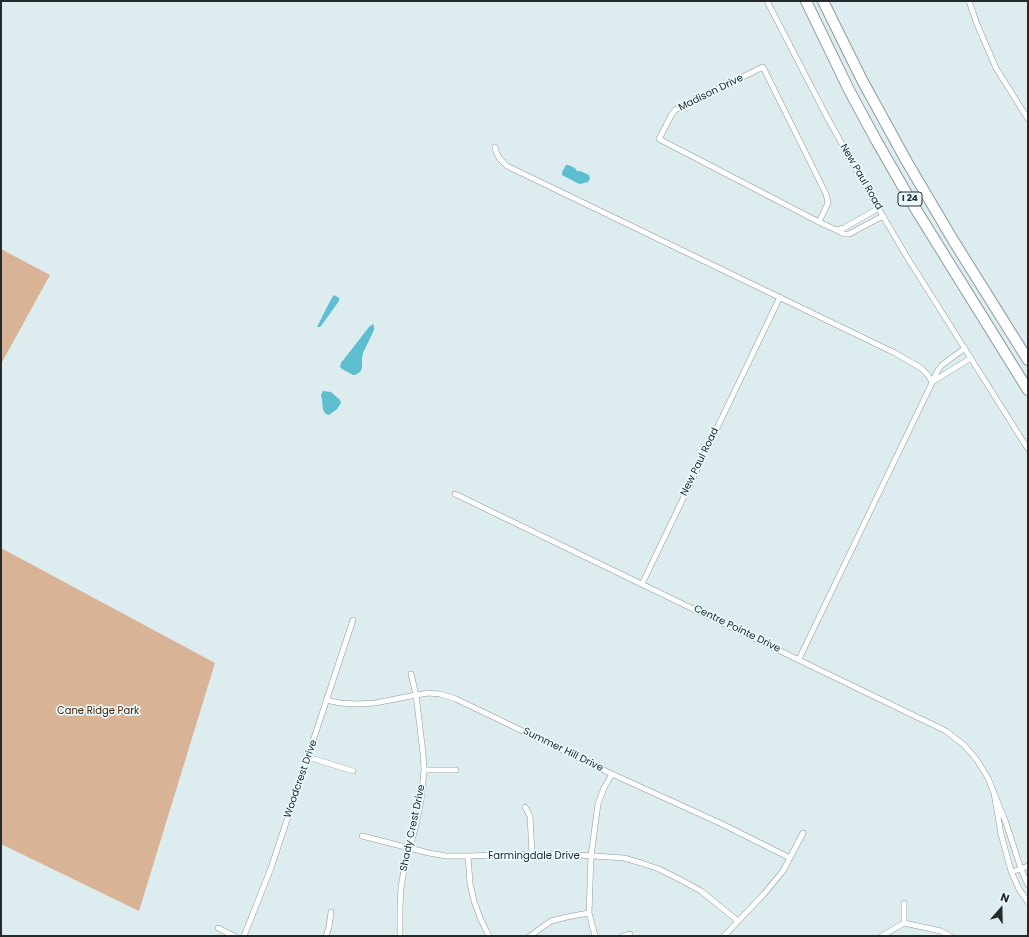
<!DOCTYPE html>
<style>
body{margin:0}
#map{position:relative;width:1029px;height:937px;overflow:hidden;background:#dcecef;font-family:Poppins,sans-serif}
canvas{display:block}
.frame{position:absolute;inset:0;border:2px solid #252b2c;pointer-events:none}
.north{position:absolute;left:981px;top:889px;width:40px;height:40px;-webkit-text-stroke:3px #e9f9fd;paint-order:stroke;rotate:20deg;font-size:11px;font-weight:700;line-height:16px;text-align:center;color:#252b2c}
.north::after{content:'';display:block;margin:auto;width:14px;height:18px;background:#252b2c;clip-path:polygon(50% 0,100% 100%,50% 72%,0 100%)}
</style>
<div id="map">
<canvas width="1029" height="937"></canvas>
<div class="frame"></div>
<div class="north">N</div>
</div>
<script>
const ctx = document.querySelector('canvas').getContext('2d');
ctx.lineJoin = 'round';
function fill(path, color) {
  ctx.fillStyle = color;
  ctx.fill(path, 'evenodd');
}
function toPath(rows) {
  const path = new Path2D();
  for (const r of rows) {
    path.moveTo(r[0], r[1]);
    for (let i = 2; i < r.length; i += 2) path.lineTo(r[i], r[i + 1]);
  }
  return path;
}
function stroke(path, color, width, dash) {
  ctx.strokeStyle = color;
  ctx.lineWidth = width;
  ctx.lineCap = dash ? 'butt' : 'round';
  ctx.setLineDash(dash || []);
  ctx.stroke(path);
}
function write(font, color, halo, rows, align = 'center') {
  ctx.font = font + ' Poppins,sans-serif';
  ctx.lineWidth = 3.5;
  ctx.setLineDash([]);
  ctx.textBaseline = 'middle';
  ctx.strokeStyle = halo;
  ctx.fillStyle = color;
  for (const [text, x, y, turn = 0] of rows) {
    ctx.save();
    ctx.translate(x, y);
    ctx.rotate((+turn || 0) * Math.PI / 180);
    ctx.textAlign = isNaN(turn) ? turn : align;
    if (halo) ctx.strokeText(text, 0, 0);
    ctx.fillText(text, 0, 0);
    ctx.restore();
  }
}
const green = toPath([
 [1,249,50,275,1,364],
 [1,548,215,663,139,911,1,844]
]);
const water = toPath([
 [566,165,568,165,575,168,577,171,580,171,589,175,590,179,588,182,580,184,577,183,562,175,562,172],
 [334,295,339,298,339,301,321,326,320,327,317,327,327,307,333,296],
 [373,324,374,326,374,330,363,353,362,359,362,368,360,372,355,375,353,375,342,369,340,367,341,363,369,327],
 [323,391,331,392,340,400,341,403,337,409,329,415,326,414,323,410,322,400,321,395]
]);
const minor = toPath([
 [767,1,827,117,871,196,907,257,1028,449],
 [969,1,977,24,996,68,1028,119],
 [495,147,496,152,500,159,507,166,895,353,921,368,928,375,932,382,931,385,799,659],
 [879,208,844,228,836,230,844,234,849,234,883,216],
 [819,222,828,203,826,194,763,67,675,110,672,114,659,139,819,222,836,230],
 [965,348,942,365,938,370,932,382,971,358],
 [455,494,946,731,964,745,977,760,988,778,994,793],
 [642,584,780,297],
 [326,700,340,703,356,704,375,703,416,695,428,693,440,694,456,699,612,774,722,824,790,858],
 [308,757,353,771],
 [424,770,456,770],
 [525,807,530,816,532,854],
 [362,836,429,853,446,856,468,856,532,854,564,854,624,858,641,863,659,869,681,880,701,891,738,921],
 [468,856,470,883,474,901,481,920,489,936],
 [1012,872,1028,866],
 [1028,885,1021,869,1006,823,994,793,1001,834,1011,871,1019,889,1028,902],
 [904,923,904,903],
 [218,928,234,936],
 [244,936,271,868,353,620],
 [326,936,329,927,331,912],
 [400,936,400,908,401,888,404,869,416,825,421,801,424,770,423,753,416,695,411,674],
 [530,936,551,921,567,917,589,913],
 [595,936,589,913,591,856,598,804,604,788,612,774],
 [623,936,630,934],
 [724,936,764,894,783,871,803,833],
 [882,936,904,923,941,931,950,936]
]);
const motorway = toPath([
 [806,1,849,90,876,140,915,208,1028,390],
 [823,1,862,80,907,162,953,240,1028,360]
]);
const shields = [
 [910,199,24]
];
const shieldNames = [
 ["I 24",910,199]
];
const streetNames = [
 ["Madison Drive",711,93,-26],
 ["New Paul Road",861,177,60],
 ["New Paul Road",700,462,-64],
 ["Centre Pointe Drive",737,629,26],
 ["Summer Hill Drive",563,750,26],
 ["Woodcrest Drive",301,779,-71],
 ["Shady Crest Drive",413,828,-78],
 ["Farmingdale Drive",534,856]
];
const parkNames = [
 ["Cane Ridge Park",98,711]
];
fill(green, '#d9b395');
fill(water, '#5dbed0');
stroke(minor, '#8b9a9d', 6);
stroke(motorway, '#8b9a9d', 12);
stroke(minor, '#fff', 5);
stroke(motorway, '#fff', 10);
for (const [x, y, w] of shields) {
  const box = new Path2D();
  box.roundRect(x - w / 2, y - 7, w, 14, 3);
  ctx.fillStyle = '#e9f9fd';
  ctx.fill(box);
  stroke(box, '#252b2c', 1);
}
write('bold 9px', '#252b2c', null, shieldNames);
write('10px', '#252b2c', '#e9f9fd', streetNames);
write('10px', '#492300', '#e9f9fd', parkNames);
</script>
